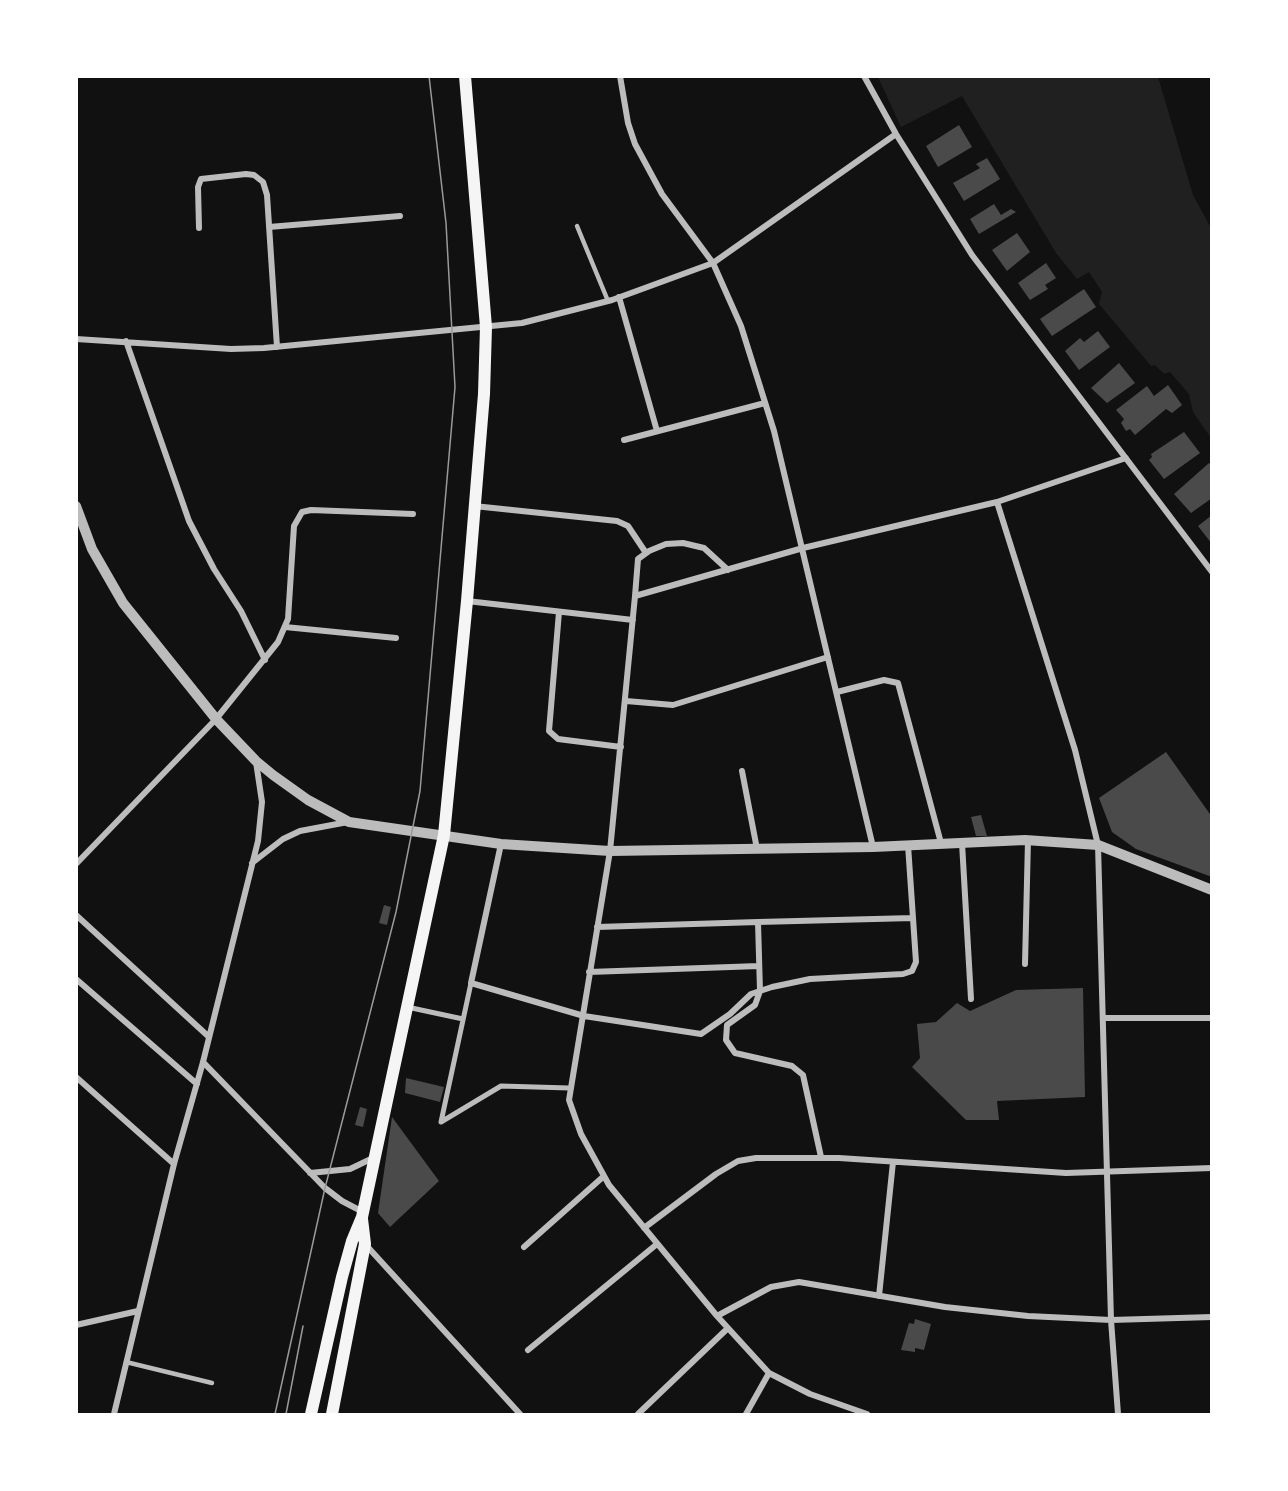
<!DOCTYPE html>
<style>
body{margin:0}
#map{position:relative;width:1288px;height:1491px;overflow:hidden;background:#111;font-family:"Fira Sans Condensed",sans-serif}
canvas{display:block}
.frame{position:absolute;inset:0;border:78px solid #fff;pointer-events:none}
</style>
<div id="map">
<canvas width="1288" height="1491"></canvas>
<div class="frame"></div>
</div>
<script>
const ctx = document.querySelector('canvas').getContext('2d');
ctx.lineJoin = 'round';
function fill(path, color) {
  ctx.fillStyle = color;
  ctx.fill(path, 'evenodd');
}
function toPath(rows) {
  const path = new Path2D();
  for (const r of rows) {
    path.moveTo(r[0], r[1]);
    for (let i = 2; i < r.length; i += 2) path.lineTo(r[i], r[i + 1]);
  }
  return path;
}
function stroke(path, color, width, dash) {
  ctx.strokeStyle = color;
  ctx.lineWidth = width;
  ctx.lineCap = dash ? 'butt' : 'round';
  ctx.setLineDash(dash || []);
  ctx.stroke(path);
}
const green = toPath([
 [878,77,1158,77,1193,195,1211,228,1211,438,1193,412,1189,394,1170,372,1164,374,1155,365,1151,366,1099,304,1102,292,1089,272,1077,279,1056,253,962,96,901,127]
]);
const building = toPath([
 [959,125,972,147,938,167,926,146],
 [987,158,1000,179,964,201,953,183,980,168,976,164],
 [994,204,1001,215,1011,209,1016,212,979,234,970,219],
 [1017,233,1030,252,1007,271,992,250],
 [1046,263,1056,278,1045,285,1048,289,1030,300,1018,283],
 [1084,289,1096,307,1052,336,1040,319],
 [1098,331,1110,347,1079,370,1065,351,1080,338,1084,342],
 [1119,363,1135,383,1107,403,1091,388],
 [1168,385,1182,405,1172,413,1166,409,1135,435,1130,429,1126,431,1121,423,1124,419,1116,410,1147,386,1154,396],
 [1184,432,1200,453,1164,479,1149,460,1152,457,1151,454],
 [1209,463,1212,466,1212,498,1191,513,1174,494],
 [1212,515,1212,544,1198,526],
 [1166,752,1212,817,1212,877,1136,849,1112,832,1099,798],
 [981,815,987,836,976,836,971,817],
 [384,905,391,907,387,925,379,923],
 [1083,988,1085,1097,997,1101,999,1120,966,1120,912,1067,920,1058,917,1024,936,1022,957,1003,970,1011,1016,990],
 [406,1078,444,1087,440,1102,405,1093],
 [360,1107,367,1109,363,1127,355,1125],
 [392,1117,439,1181,390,1227,378,1213],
 [915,1319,931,1324,924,1350,915,1348,915,1352,901,1350,909,1323,914,1324]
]);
const service = toPath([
 [577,226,608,301],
 [126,1362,212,1383]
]);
const pedestrian = toPath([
 [471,983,441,1122,501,1086,569,1088],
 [407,1007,463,1019]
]);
const minor = toPath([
 [620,76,628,123,635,144,662,194,713,263,741,326,774,431,873,847],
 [864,76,896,134,972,255,1212,572],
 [269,227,400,216],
 [199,228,198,187,201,179,246,174,254,175,263,182,267,195,277,347],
 [619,297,657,431],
 [76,339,231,349,264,348,522,323,612,300,713,263,896,134],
 [126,341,189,521,214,569,241,611,265,660],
 [624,440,765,403],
 [997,502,1075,750,1098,845,1111,1320,1118,1414],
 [474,506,617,521,628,526,646,553],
 [635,596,638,559,649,551,666,544,683,543,704,548,728,570],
 [467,601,633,620],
 [559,612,549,731,558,739,621,747],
 [285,627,396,638],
 [837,692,884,680,898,683,941,843],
 [626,701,673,705,828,657],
 [742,771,757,849],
 [962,843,971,999],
 [501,844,471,983,584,1016,701,1034,730,1014,751,994,772,987,810,979,903,974,912,971,916,962,908,845],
 [252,863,283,839,300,831,348,822],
 [76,864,216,719,278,642,288,619,294,526,302,512,311,510,413,514],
 [76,915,209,1037],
 [758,922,913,918],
 [597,927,758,922,760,991,755,1005,727,1025,726,1040,735,1053,792,1066,803,1075,821,1157],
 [1025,964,1028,840],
 [589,972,759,966],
 [76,979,197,1084],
 [1103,1018,1212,1018],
 [203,1062,325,1188,342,1201,363,1212],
 [76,1077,174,1164],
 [310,1173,350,1169,373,1158],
 [644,1228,716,1174,738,1161,756,1158,839,1158,1066,1173,1212,1168],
 [365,1244,520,1414],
 [524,1247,604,1176],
 [879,1296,893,1162],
 [717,1316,771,1287,799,1282,945,1307,1028,1316,1111,1320,1212,1317],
 [76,1325,138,1311],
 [528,1350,657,1244],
 [114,1414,174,1164,203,1062,258,841,262,802,256,762],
 [638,1414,728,1328],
 [746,1414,769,1373],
 [867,1414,810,1394,769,1373,717,1316,609,1185,581,1134,569,1100,610,851,635,596,803,548,997,502,1126,458]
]);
const tertiary = toPath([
 [76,506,92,549,123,603,216,719,256,761,273,775,308,800,349,822,501,844,610,851,873,847,1025,840,1098,845,1212,890]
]);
const secondary = toPath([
 [311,1414,342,1277,352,1241,362,1217,444,835,467,601,484,394,486,327,465,76],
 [332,1414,365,1244,362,1219]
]);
const tram = toPath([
 [275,1414,325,1188,396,912,420,791,455,387,446,223,429,76],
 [286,1414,303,1326]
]);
fill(green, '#202020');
fill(building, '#4a4a4a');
stroke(service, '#bcbcbc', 4.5);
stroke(pedestrian, '#bcbcbc', 5);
stroke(minor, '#bcbcbc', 6);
stroke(tertiary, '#bcbcbc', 10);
stroke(secondary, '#f5f5f5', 12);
stroke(tram, '#9a9a9a', 1.5);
</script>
